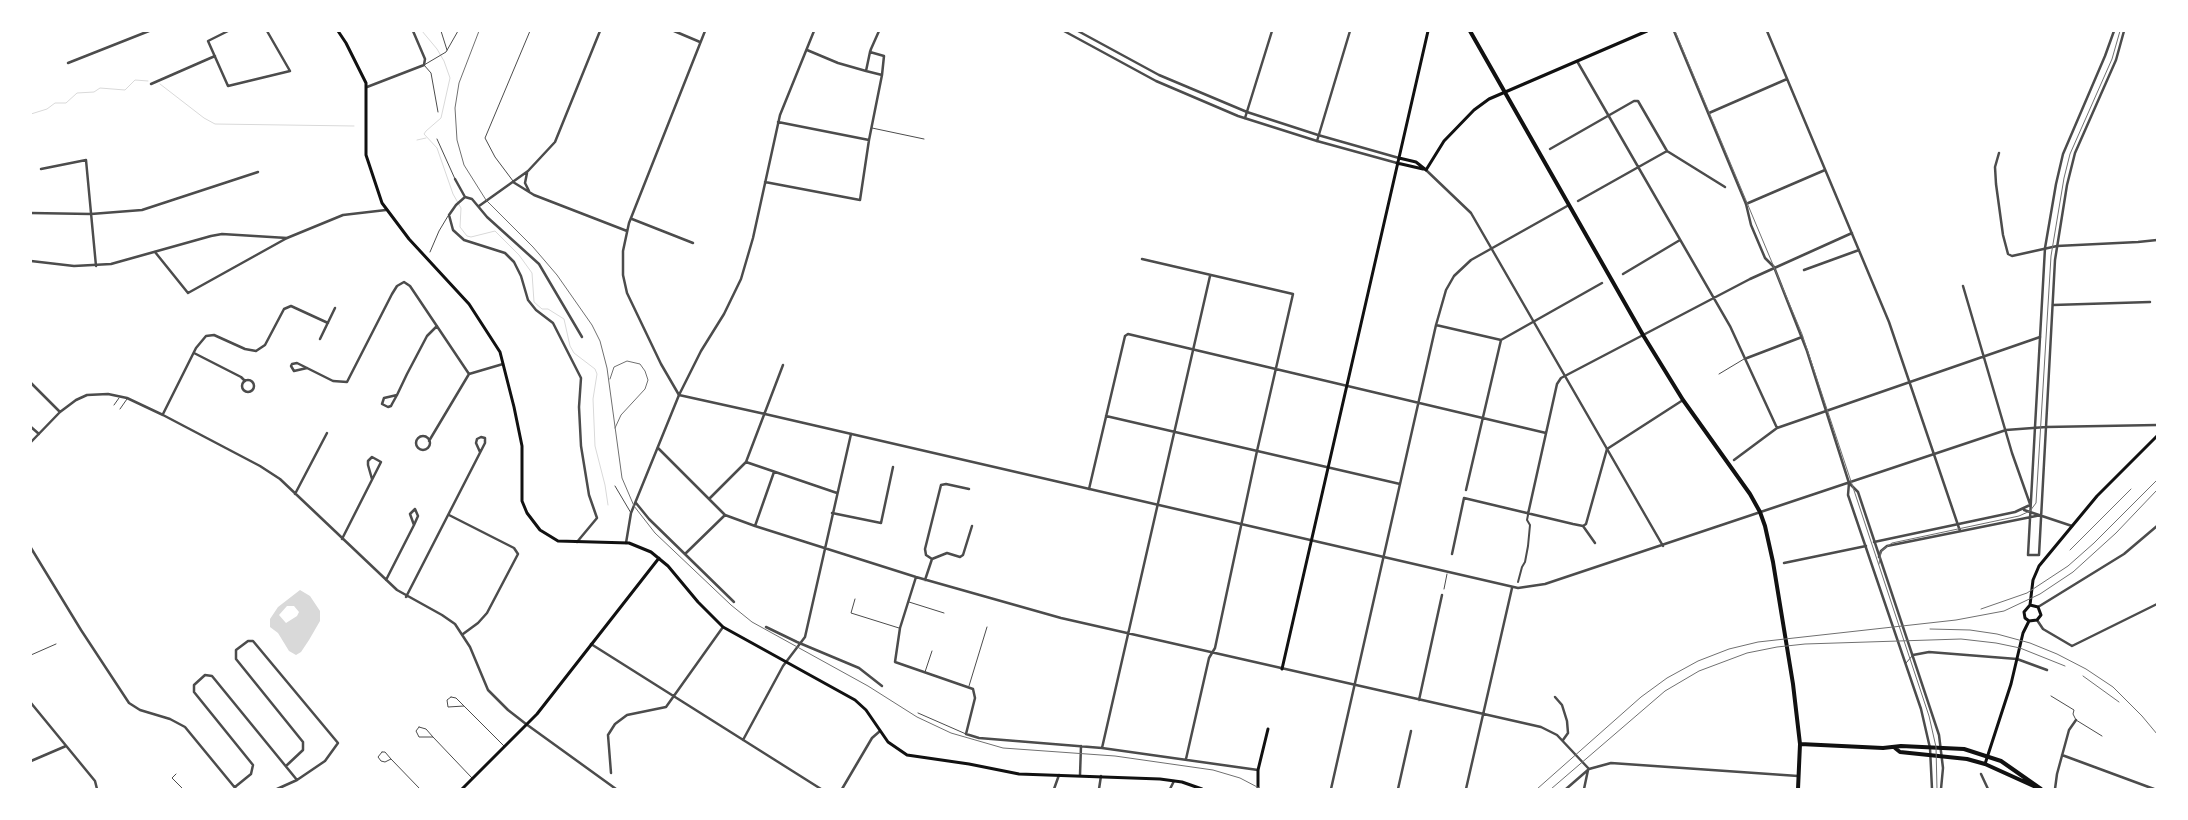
<!DOCTYPE html>
<style>
body{margin:0}
#map{position:relative;width:2188px;height:820px;overflow:hidden;background:#fff;font-family:Arial,sans-serif}
canvas{display:block}
.frame{position:absolute;inset:0;border:32px solid #fff;pointer-events:none}
</style>
<div id="map">
<canvas width="2188" height="820"></canvas>
<div class="frame"></div>
</div>
<script>
const ctx = document.querySelector('canvas').getContext('2d');
ctx.lineJoin = 'round';
function fill(path, color) {
  ctx.fillStyle = color;
  ctx.fill(path, 'evenodd');
}
function toPath(rows) {
  const path = new Path2D();
  for (const r of rows) {
    if (r.length === 3) {
      path.moveTo(r[0] + r[2], r[1]);
      path.arc(r[0], r[1], r[2], 0, 2 * Math.PI);
      continue;
    }
    path.moveTo(r[0], r[1]);
    for (let i = 2; i < r.length; i += 2) path.lineTo(r[i], r[i + 1]);
  }
  return path;
}
function stroke(path, color, width, dash) {
  ctx.strokeStyle = color;
  ctx.lineWidth = width;
  ctx.lineCap = dash ? 'butt' : 'round';
  ctx.setLineDash(dash || []);
  ctx.stroke(path);
}
const water = toPath([
 [300,590,310,596,320,611,320,621,309,640,301,652,296,655,289,651,278,633,270,627,270,619,278,607],
 [287,606,294,606,299,612,297,616,286,623,279,615]
]);
const stream = toPath([
 [422,31,437,49,444,61,450,78,441,118,426,131,424,134,437,148,453,194,461,208,460,227,467,236,471,237,495,231,519,255,532,273,534,302,542,309,548,309,564,319,570,346,574,353,595,369,597,374,593,399,595,446,605,485,608,505],
 [160,84,204,118,215,124,354,126],
 [31,114,47,109,55,103,66,103,77,93,94,92,100,88,125,90,135,80,148,81],
 [417,140,426,138]
]);
const service = toPath([
 [441,31,447,50],
 [438,112,431,73,424,65,446,52,458,31],
 [872,128,924,139],
 [437,139,455,179],
 [513,181,495,157,485,138,530,31],
 [430,252,439,231,448,216],
 [1719,374,1744,359],
 [114,405,119,398],
 [120,409,127,399],
 [615,486,631,513],
 [1444,589,1447,574],
 [855,599,851,613,899,628],
 [909,602,944,613],
 [31,655,56,644],
 [1906,663,1913,655],
 [925,672,932,651],
 [969,686,987,627],
 [2051,696,2074,710,2073,714,2076,720,2102,736],
 [451,697,456,698,464,706,448,707,447,700,451,697],
 [464,706,504,746],
 [918,713,966,734],
 [419,727,426,729,433,737,419,737,416,731,419,727],
 [433,737,472,778],
 [382,752,385,752,391,759,385,762,381,761,378,757,382,752],
 [391,759,420,789],
 [176,774,172,778,183,789]
]);
const pedestrian = toPath([
 [1518,582,1522,567,1525,562,1528,546,1530,525,1527,520,1528,515]
]);
const minor = toPath([
 [228,31,208,41,228,86,290,71,267,31],
 [674,31,700,42],
 [1767,31,1889,322,1960,531],
 [807,50,838,63,866,71],
 [870,52,884,56,882,75,866,71,870,52,871,49,879,31],
 [1577,61,1730,326,1777,428],
 [68,63,149,31],
 [151,84,215,56],
 [1709,113,1787,79],
 [1245,118,1272,31],
 [778,122,869,140],
 [1317,141,1350,31],
 [1550,149,1634,101,1638,101,1667,151,1725,187],
 [1999,153,1995,167,1996,184,2003,235,2008,254,2012,256,2057,246,2138,242,2157,240],
 [41,169,86,160,96,266],
 [527,173,525,183,529,191],
 [455,179,465,197,472,199,487,217,539,264,582,337],
 [513,182,534,195,627,231],
 [765,182,860,200,869,140,882,75],
 [465,197,456,205,449,215,453,230,464,240,505,253,514,262,521,276,528,300,536,310,553,323,581,378,579,407,581,446,589,495,597,518,577,542],
 [1578,201,1667,151],
 [1746,204,1825,170],
 [479,206,528,171,555,142,600,31],
 [31,213,91,214,142,210,258,172],
 [632,219,693,243],
 [155,252,188,293,287,238],
 [1142,259,1293,294,1257,451,1215,648,1209,658,1186,759],
 [1804,270,1859,250],
 [1623,274,1680,240],
 [1963,286,2012,453,2030,504],
 [2053,305,2150,302],
 [1436,325,1501,340],
 [320,339,335,308],
 [194,353,241,377,245,381],
 [1747,358,1802,337],
 [307,368,294,371,291,366,292,364,297,363,333,381,347,382,392,294,397,286,404,282,410,286,469,374],
 [248,386,6],
 [31,383,60,412],
 [397,395,384,398,382,404,388,407,391,406,392,404,397,395,407,374,427,336,437,326],
 [679,395,661,364,627,293,623,275,623,251,629,223,705,31],
 [679,395,701,351,724,314,741,279,753,238,780,115,814,31],
 [679,395,765,414],
 [163,414,196,348,206,336,214,335,245,349,256,351,265,345,284,309,291,306,328,323],
 [1106,416,1400,484],
 [31,427,39,434],
 [2035,427,2028,555,2039,555,2046,427],
 [423,443,7],
 [429,441,469,374,503,364],
 [31,442,60,412,76,400,87,395,108,394,127,398,163,415,260,466,280,479,397,590,442,615,455,624,470,647,488,690,508,710,526,724],
 [658,448,725,515,755,526,916,577,1061,618,1541,727,1557,735,1589,769],
 [1734,460,1777,428,2040,337],
 [746,462,837,493],
 [1089,489,1125,336,1128,334,1546,433],
 [1466,490,1501,340,1602,283],
 [295,494,327,433],
 [709,499,746,462,783,365],
 [636,503,649,519,734,602],
 [2024,510,2072,526],
 [832,513,881,523,893,467],
 [1528,514,1557,384,1561,378,1750,279,1852,233],
 [449,515,514,548,518,554,487,613,478,623,463,634],
 [755,526,774,472],
 [1583,526,1595,543],
 [342,539,381,462,372,457,368,461,368,465,372,479],
 [1874,542,2015,512,2030,505],
 [31,548,81,630,129,703,140,710,170,719,185,727,236,789],
 [685,554,725,515],
 [1452,554,1464,498,1573,524,1583,526,1586,524,1607,449,1683,400],
 [1879,557,1881,551,1887,546,2041,515],
 [932,559,947,553,960,557,963,555,972,526],
 [1784,563,1866,546],
 [916,577,900,628,895,662,973,689,975,698,966,734,979,738,1102,748,1258,770],
 [386,580,414,525,418,516,415,509,410,514,414,525],
 [925,580,932,559,926,555,925,549,941,485,946,484,969,489],
 [406,597,485,443,485,438,481,437,477,439,476,443,480,452],
 [2037,620,2043,629,2072,646,2157,604],
 [766,627,797,642,859,668,882,686],
 [591,644,821,789],
 [1913,655,1929,652,2017,659,2047,670],
 [1555,697,1562,705,1567,721,1568,733,1563,740],
 [1419,700,1442,595],
 [31,703,95,781,97,789],
 [743,740,783,666,805,637,851,434],
 [1102,748,1210,276],
 [2062,755,2154,789],
 [31,761,66,746],
 [611,773,608,735,615,724,627,715,666,707,723,627],
 [1981,774,1988,789],
 [1080,775,1081,746],
 [235,787,251,774,253,765,194,692,194,685,205,675,212,676,297,780],
 [277,789,297,780,325,761,338,743,253,641,248,641,236,650,236,659,303,742,303,750,286,766],
 [842,789,872,738,880,731],
 [1054,789,1059,775],
 [1099,789,1101,776],
 [1170,789,1174,781],
 [1331,789,1436,325,1446,290,1454,276,1471,260,1569,205],
 [1398,789,1411,731],
 [1466,789,1512,588],
 [1566,789,1589,769,1611,763,1798,776],
 [1584,789,1588,770],
 [2055,789,2057,774,2069,730,2076,720]
]);
const tertiary = toPath([
 [1064,31,1156,81,1238,116,1317,141,1397,163],
 [1078,31,1159,75,1247,112,1318,135,1399,158],
 [1674,31,1746,204,1751,225,1765,258,1774,267,1807,351,1849,483,1848,495,1921,709,1930,748,1932,789],
 [367,87,424,65,425,59,413,31],
 [1426,170,1471,213,1663,546],
 [31,261,74,266,111,264,211,236,222,234,287,238,343,215,386,210],
 [765,414,1518,588,1545,584,2006,430,2046,427,2157,425],
 [2035,427,2045,248,2056,184,2063,154,2105,56,2114,31],
 [2046,427,2055,260,2067,185,2075,153,2116,60,2124,31],
 [1849,483,1858,492,1939,735,1943,768,1941,789],
 [626,543,631,513,679,395],
 [2038,607,2124,554,2157,526],
 [526,724,616,789]
]);
const secondary = toPath([
 [338,31,346,43,366,83,366,155,382,203,409,239,469,304,500,352,514,407,522,446,522,501,527,513,540,530,558,541,629,543,651,552,668,566,698,602,723,627,855,700,866,710,888,742,907,755,969,764,1019,774,1160,779,1182,782,1202,789],
 [1399,158,1416,162,1426,170],
 [1397,163,1423,169],
 [1426,170,1444,141,1474,110,1489,99,1647,31],
 [2030,605,2033,580,2039,566,2097,496,2157,436],
 [2029,621,2037,620,2041,615,2038,607,2030,605],
 [2029,621,2025,618,2024,612,2030,605],
 [1282,669,1428,31],
 [1985,764,2011,684,2023,633,2029,621],
 [462,789,537,714,659,558],
 [1258,789,1258,770,1268,729]
]);
const primary = toPath([
 [1470,31,1643,335,1683,400,1750,494,1760,512,1765,526,1773,562,1793,684,1800,744,1798,789],
 [1800,744,1883,748,1901,746,1964,749,2001,761,2041,789],
 [1895,748,1900,752,1967,759,1985,764,2038,788]
]);
const tram = toPath([
 [479,31,459,83,455,108,457,140,464,165,486,200,533,247,557,275,592,325,600,341,607,368,622,478,634,506,655,533,731,605,752,622,868,686,917,717,951,733,1003,748,1115,756,1213,770,1240,778,1261,789],
 [1675,31,1802,334,1929,716,1936,747,1937,789],
 [610,379,614,367,627,361,640,364,645,371,648,380,645,389,621,415,615,428],
 [1879,564,1881,551,1892,543,2019,516,2030,511,2036,503,2051,256,2064,178,2070,154,2112,59,2120,31]
]);
const rail = toPath([
 [2070,550,2131,489],
 [1981,609,2027,593,2068,566,2094,543,2157,480],
 [1930,629,1970,630,1997,634,2030,643,2057,654,2086,669,2113,687,2142,716,2157,734],
 [2083,676,2119,702],
 [1537,789,1641,697,1667,678,1698,661,1729,649,1758,642,1956,620,2004,611,2040,594,2073,572,2116,533,2157,490],
 [1551,789,1665,691,1699,671,1747,653,1777,647,1805,644,1961,639,1996,643,2020,648,2065,666]
]);
fill(water, '#d9d9d9');
stroke(stream, '#d9d9d9', 1);
stroke(service, '#4c4c4c', 1);
stroke(pedestrian, '#4c4c4c', 2);
stroke(minor, '#4c4c4c', 2.5);
stroke(tertiary, '#4c4c4c', 2.5);
stroke(secondary, '#111', 3);
stroke(primary, '#111', 4);
stroke(tram, '#707070', 1);
stroke(rail, '#707070', 1);
</script>
